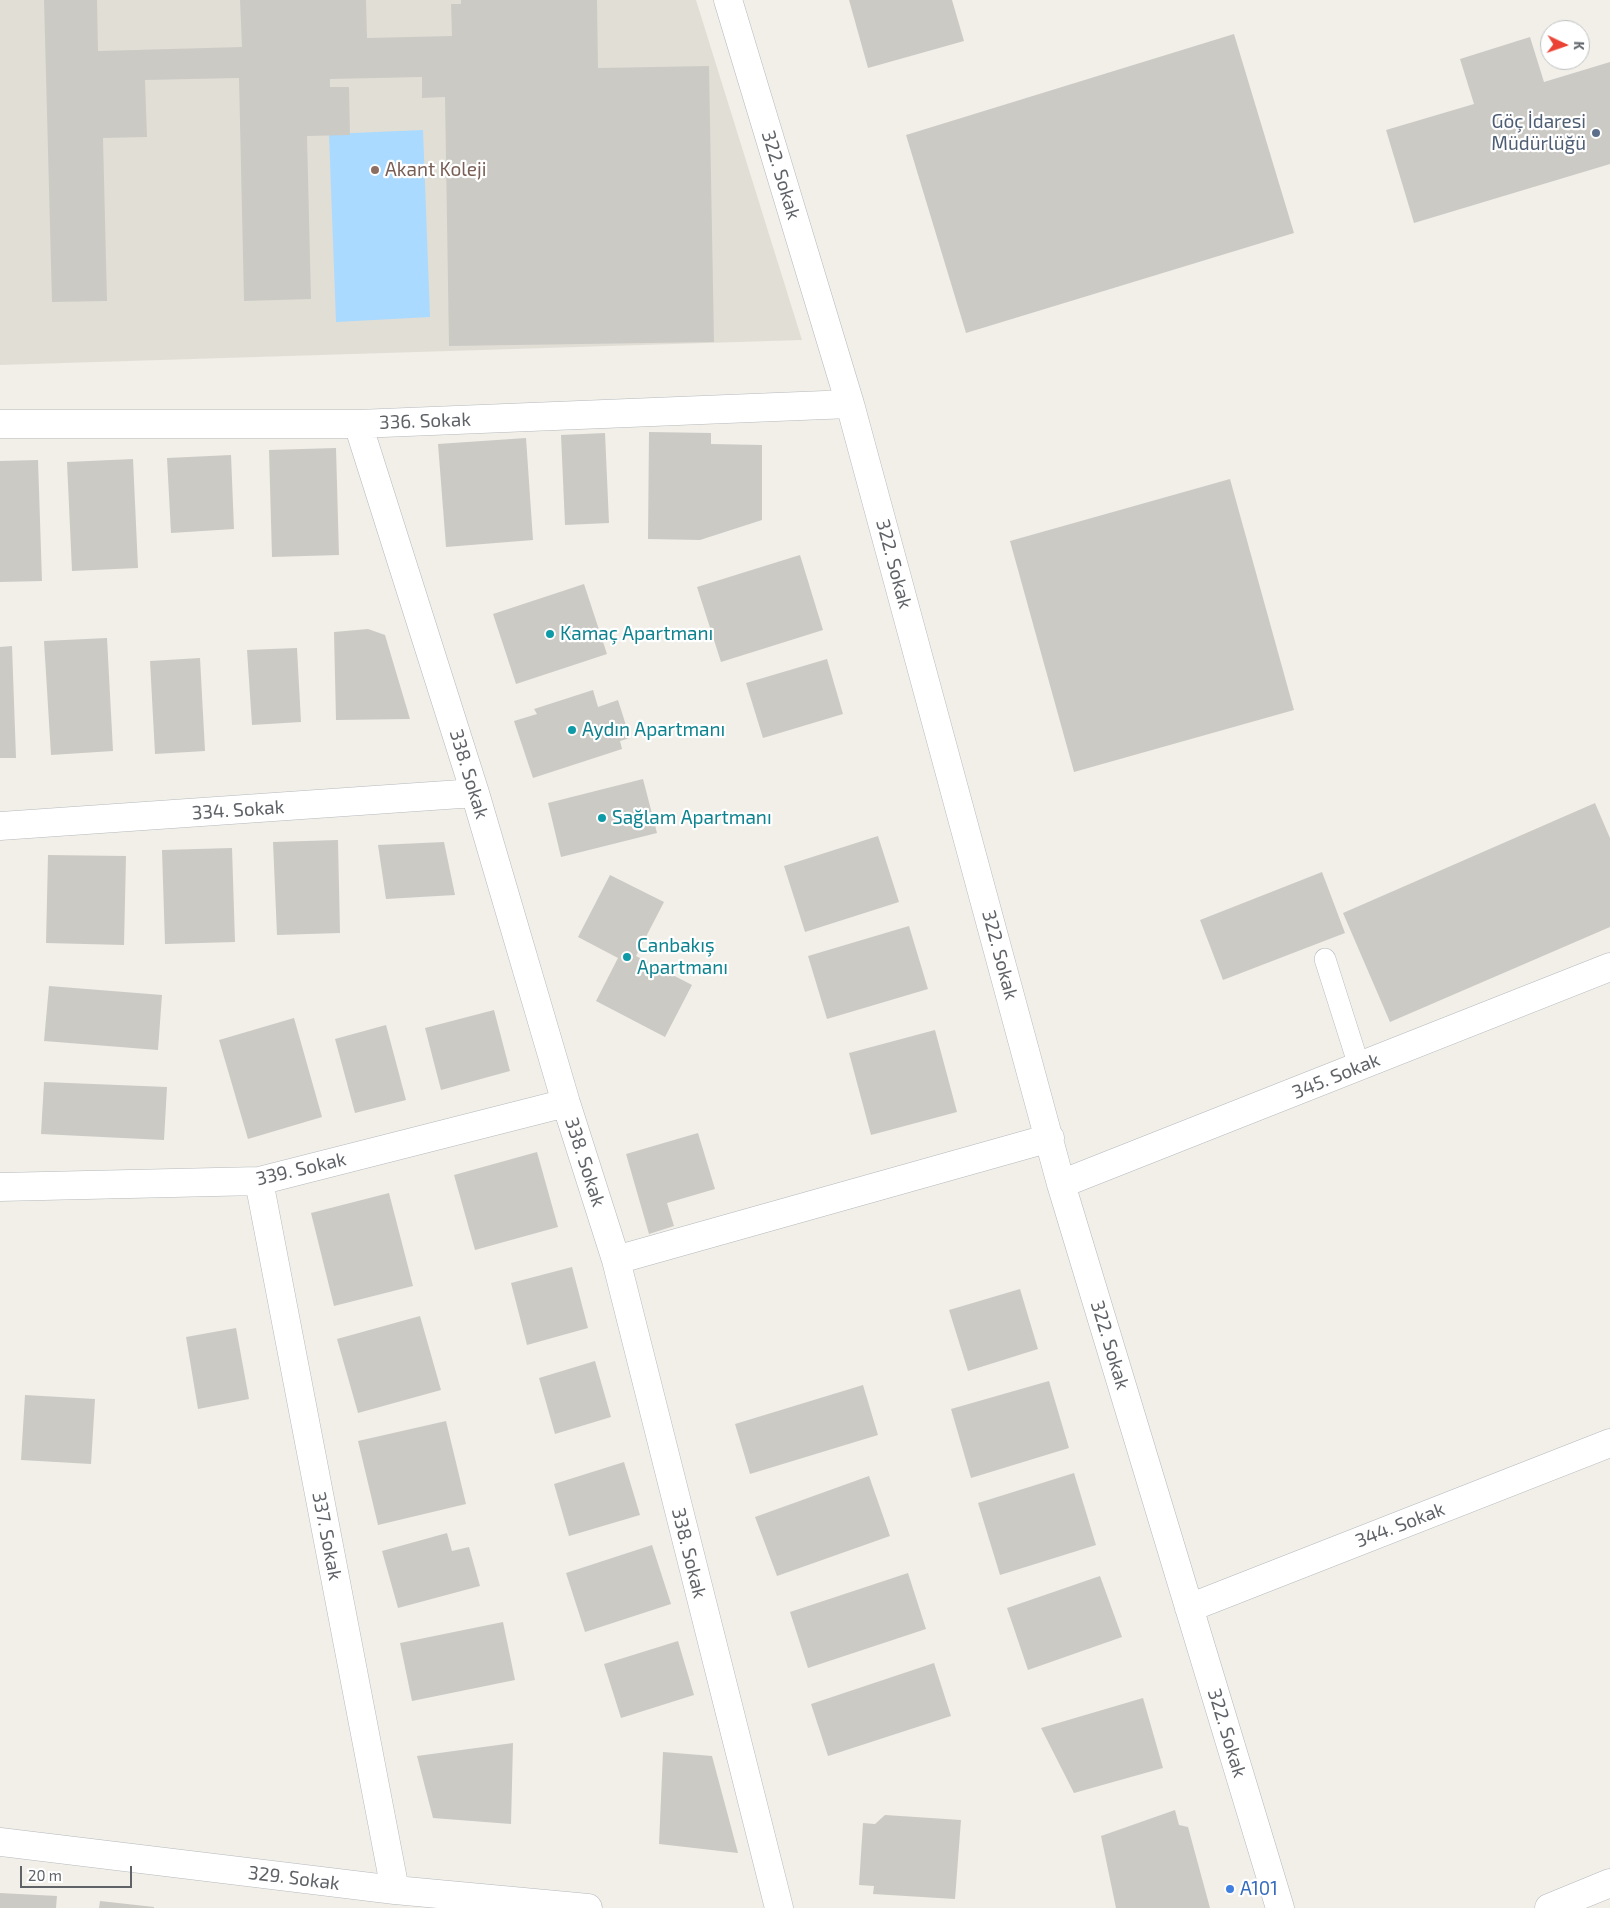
<!DOCTYPE html>
<meta charset="utf-8">
<style>
body{margin:0}
#map{position:relative;width:1610px;height:1908px;overflow:hidden;background:#f1efe8;font-family:"Exo 2",sans-serif}
canvas{display:block}
.north{position:absolute;left:1540px;top:20px;width:50px;height:50px;box-sizing:border-box;background:#fff;border:1px solid #bfc1c3;border-radius:50%;rotate:93deg;font-size:14px;font-weight:700;line-height:20px;text-align:center;color:#5f6368}
.north::after{content:'';display:block;margin:auto;width:18px;height:22px;background:#ea4335;clip-path:polygon(50% 0,100% 100%,50% 72%,0 100%)}
.scale{position:absolute;left:20px;top:1866px;width:112px;height:22px;box-sizing:border-box;border:2px solid #5f6368;border-top:0;padding-left:6px;font-size:15px;line-height:18px;white-space:nowrap;color:#5f6368;-webkit-text-stroke:4px #fff;paint-order:stroke}
</style>
<div id="map">
<canvas width="1610" height="1908"></canvas>
<div class="north">K</div>
<div class="scale">20 m</div>
</div>
<script>
const context = document.querySelector('canvas').getContext('2d');
context.lineJoin = 'round';
function fillPath(path, color) { context.fillStyle = color; context.fill(path, 'evenodd'); }
function stroke(path, color, width, dash) { context.strokeStyle = color; context.lineWidth = width; context.lineCap = dash ? 'butt' : 'round'; context.setLineDash(dash || []); context.stroke(path); }
function label(font, color, halo, rows, align = 'center') {
  context.font = font + ' "Exo 2",sans-serif'; context.lineWidth = 4.5; context.setLineDash([]); context.textBaseline = 'middle'; context.strokeStyle = halo; context.fillStyle = color; for (const [text, x, y, turn = 0] of rows) {
    context.save(); context.translate(x, y); context.rotate((+turn || 0) * Math.PI / 180); context.textAlign = isNaN(turn) ? turn : align; if (halo) context.strokeText(text, 0, 0); context.fillText(text, 0, 0); context.restore();
  }
}
fillPath(new Path2D(`
 M 0,0 L 696,0 L 802,340 L 0,365 Z`), '#e1ded6');
fillPath(new Path2D(`
 M 423,130 L 430,317 L 336,322 L 329,134 Z`), '#aadaff');
fillPath(new Path2D(`
 M 44,0 L 97,0 L 98,51 L 242,47 L 240,0 L 366,0 L 367,38 L 452,36 L 451,4 L 461,4 L 461,0 L 597,0 L 598,68 L 709,66 L 714,342 L 449,346 L 445,97 L 422,98 L 422,77 L 330,79 L 330,87 L 349,87 L 350,135 L 307,136 L 311,299 L 244,301 L 239,78 L 145,80 L 147,137 L 103,138 L 107,301 L 52,302 Z
 M 849,0 L 952,0 L 964,41 L 868,68 Z
 M 1234,34 L 1294,233 L 966,333 L 906,135 Z
 M 1530,37 L 1544,82 L 1610,62 L 1610,164 L 1414,223 L 1386,130 L 1474,104 L 1460,59 Z
 M 649,432 L 711,433 L 711,444 L 762,445 L 762,520 L 700,540 L 648,539 Z
 M 605,433 L 609,523 L 565,525 L 561,435 Z
 M 526,438 L 533,540 L 446,547 L 438,444 Z
 M 336,448 L 339,555 L 272,557 L 269,450 Z
 M 231,455 L 234,529 L 171,533 L 167,458 Z
 M 133,459 L 138,568 L 72,571 L 67,462 Z
 M 38,460 L 42,581 L 0,582 L 0,461 Z
 M 1230,479 L 1294,710 L 1074,772 L 1010,541 Z
 M 800,555 L 823,630 L 721,662 L 697,587 Z
 M 584,584 L 607,654 L 516,684 L 493,614 Z
 M 368,629 L 385,635 L 410,719 L 336,720 L 334,632 Z
 M 107,638 L 113,751 L 51,755 L 44,641 Z
 M 12,646 L 16,758 L 0,758 L 0,647 Z
 M 297,648 L 301,722 L 252,725 L 247,650 Z
 M 200,658 L 205,751 L 155,754 L 150,661 Z
 M 827,659 L 843,714 L 763,738 L 746,683 Z
 M 593,690 L 598,707 L 618,700 L 630,738 L 620,741 L 622,749 L 533,778 L 514,721 L 537,714 L 534,709 Z
 M 643,779 L 657,833 L 561,857 L 548,803 Z
 M 1595,803 L 1610,838 L 1610,927 L 1390,1022 L 1343,913 Z
 M 878,836 L 899,902 L 805,932 L 784,866 Z
 M 338,840 L 340,933 L 277,935 L 273,842 Z
 M 444,842 L 455,895 L 386,899 L 378,845 Z
 M 232,848 L 235,942 L 165,944 L 162,850 Z
 M 48,855 L 126,856 L 124,945 L 46,943 Z
 M 1322,872 L 1345,933 L 1223,980 L 1200,920 Z
 M 610,875 L 664,902 L 636,956 L 692,985 L 665,1037 L 596,1001 L 618,958 L 578,937 Z
 M 909,926 L 928,989 L 827,1019 L 808,956 Z
 M 49,986 L 162,995 L 158,1050 L 44,1041 Z
 M 494,1010 L 510,1071 L 441,1090 L 425,1028 Z
 M 294,1018 L 322,1117 L 248,1139 L 219,1040 Z
 M 386,1025 L 406,1100 L 355,1113 L 335,1039 Z
 M 935,1030 L 957,1112 L 871,1135 L 849,1053 Z
 M 44,1082 L 167,1087 L 164,1140 L 41,1134 Z
 M 698,1133 L 715,1189 L 667,1203 L 674,1226 L 649,1234 L 626,1154 Z
 M 537,1152 L 558,1227 L 475,1250 L 454,1175 Z
 M 389,1193 L 413,1286 L 334,1306 L 311,1213 Z
 M 572,1267 L 588,1328 L 527,1345 L 511,1283 Z
 M 1020,1289 L 1038,1349 L 968,1371 L 949,1310 Z
 M 420,1316 L 441,1390 L 358,1413 L 337,1339 Z
 M 236,1328 L 249,1399 L 198,1409 L 186,1337 Z
 M 595,1361 L 611,1417 L 555,1434 L 539,1378 Z
 M 1049,1381 L 1069,1448 L 971,1478 L 951,1409 Z
 M 863,1385 L 878,1435 L 750,1474 L 735,1424 Z
 M 25,1395 L 95,1399 L 91,1464 L 21,1460 Z
 M 446,1421 L 466,1504 L 378,1525 L 358,1441 Z
 M 624,1462 L 640,1515 L 569,1536 L 554,1484 Z
 M 1074,1473 L 1096,1545 L 1000,1575 L 978,1503 Z
 M 869,1476 L 890,1536 L 777,1576 L 755,1517 Z
 M 447,1533 L 452,1551 L 469,1547 L 480,1586 L 398,1608 L 382,1551 Z
 M 652,1545 L 671,1604 L 585,1632 L 566,1573 Z
 M 908,1573 L 926,1629 L 808,1668 L 790,1612 Z
 M 1100,1576 L 1122,1637 L 1028,1670 L 1007,1608 Z
 M 503,1622 L 515,1680 L 412,1701 L 400,1643 Z
 M 678,1641 L 694,1695 L 621,1718 L 604,1664 Z
 M 934,1663 L 951,1716 L 828,1756 L 811,1704 Z
 M 1143,1698 L 1163,1768 L 1074,1793 L 1041,1728 Z
 M 513,1743 L 511,1824 L 433,1818 L 417,1756 Z
 M 663,1752 L 712,1756 L 738,1853 L 659,1844 Z
 M 1175,1810 L 1179,1825 L 1188,1827 L 1210,1908 L 1116,1908 L 1101,1836 Z
 M 885,1815 L 961,1820 L 955,1899 L 873,1894 L 874,1886 L 859,1885 L 863,1823 L 875,1824 Z
 M 0,1893 L 57,1896 L 56,1908 L 0,1908 Z
 M 100,1901 L 154,1907 L 154,1908 L 99,1908 Z`), '#cccac5');
const service = new Path2D(`
 M 1325,959 L 1359,1066`);
const minor = new Path2D(`
 M 728,0 L 850,404 L 1061,1184 L 1280,1908
 M 0,424 L 358,424 L 850,404
 M 358,424 L 475,793 L 566,1103 L 616,1260 L 779,1908
 M 0,826 L 475,793
 M 259,1181 L 395,1890
 M 1061,1184 L 1610,967
 M 0,1187 L 259,1181 L 566,1103
 M 616,1260 L 1050,1138
 M 1189,1608 L 1610,1443
 M 0,1842 L 395,1890 L 588,1908
 M 1549,1908 L 1610,1883`);
stroke(service, '#b5b8bc', 22);
stroke(minor, '#b5b8bc', 29);
stroke(service, '#fff', 21);
stroke(minor, '#fff', 28);
for (const [x, y, r, color] of [
 [1596,133,5,"#5c6f8a"],
 [375,170,5,"#8d6e63"],
 [550,634,5,"#0f9aa8"],
 [572,730,5,"#0f9aa8"],
 [602,818,5,"#0f9aa8"],
 [627,957,5,"#0f9aa8"],
 [1230,1889,5,"#3f7fe0"]
]) { const dot = new Path2D(); dot.arc(x, y, r, 0, 2 * Math.PI); context.fillStyle = color; context.fill(dot); stroke(dot, '#fff', 2); }
label('19px', '#4e5e75', '#fff', [
 ["Göç İdaresi",1586,122],
 ["Müdürlüğü",1586,144]
], 'right');
label('19px', '#785e54', '#fff', [
 ["Akant Koleji",385,170]
], 'left');
label('19px', '#5f6368', '#fff', [
 ["322. Sokak",781,175,73],
 ["336. Sokak",425,421,-2],
 ["322. Sokak",894,564,75],
 ["338. Sokak",469,774,73],
 ["334. Sokak",238,810,-4],
 ["322. Sokak",1000,955,75],
 ["345. Sokak",1336,1076,-22],
 ["338. Sokak",585,1162,72],
 ["339. Sokak",301,1169,-13],
 ["322. Sokak",1110,1345,73],
 ["344. Sokak",1400,1525,-21],
 ["337. Sokak",327,1536,79],
 ["338. Sokak",689,1553,76],
 ["322. Sokak",1227,1733,73],
 ["329. Sokak",294,1878,7]
]);
label('19px', '#0d838f', '#fff', [
 ["Kamaç Apartmanı",560,634],
 ["Aydın Apartmanı",582,730],
 ["Sağlam Apartmanı",612,818],
 ["Canbakış",637,946],
 ["Apartmanı",637,968]
], 'left');
label('19px', '#366cbe', '#fff', [
 ["A101",1240,1889]
], 'left');
</script>
